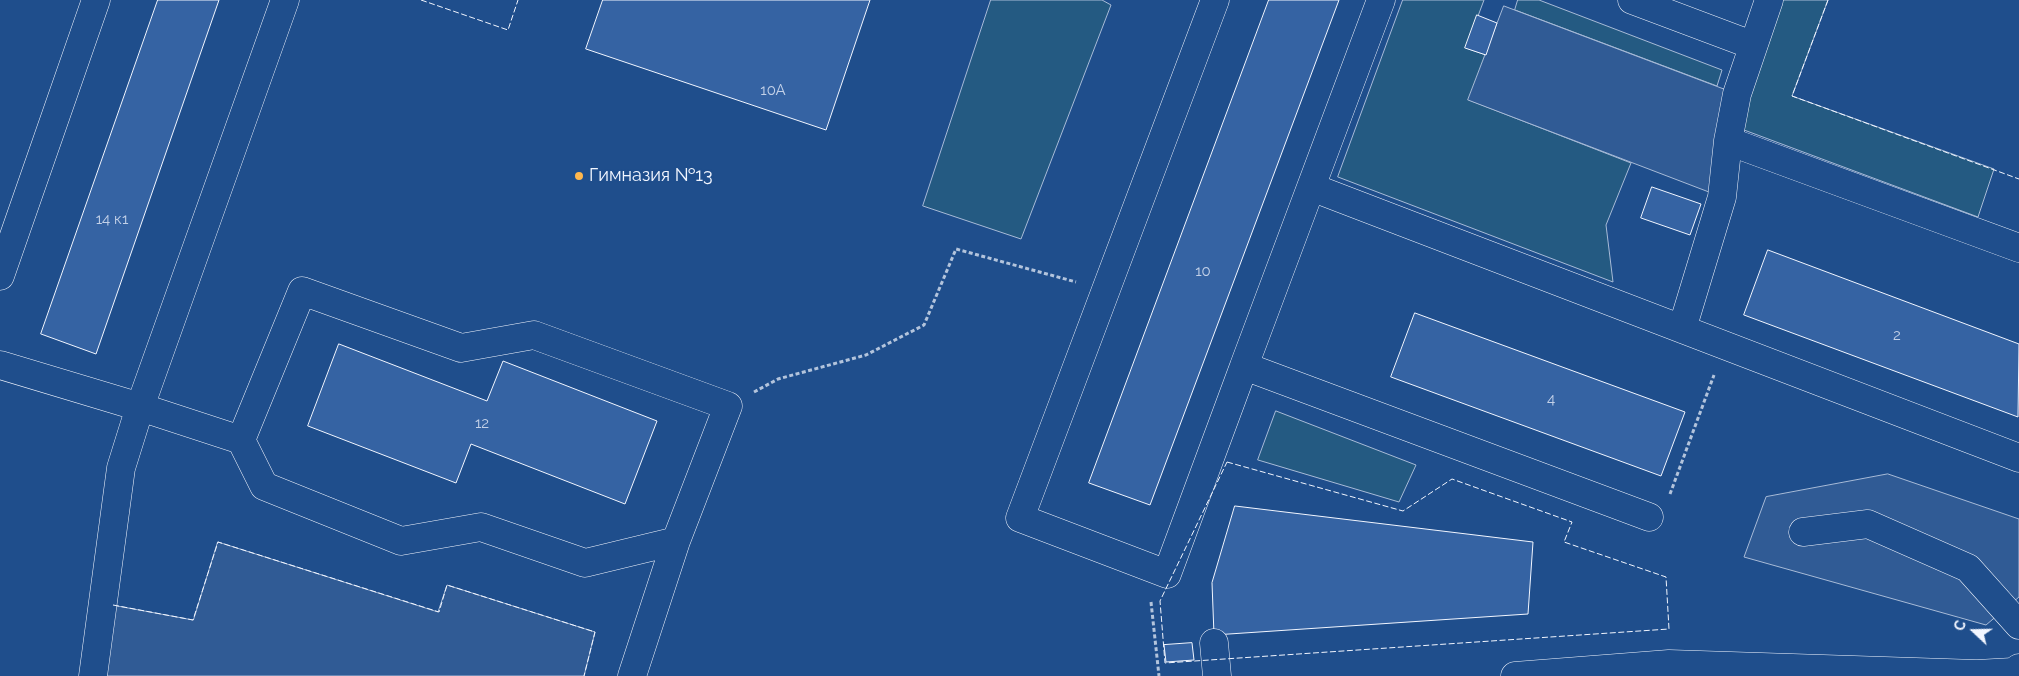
<!DOCTYPE html>
<meta charset="utf-8">
<style>
body{margin:0}
#map{position:relative;width:2019px;height:676px;overflow:hidden;background:#1f4e8c;font-family:Raleway,sans-serif}
canvas{display:block}
.north{position:absolute;left:1949px;top:606px;width:50px;height:50px;-webkit-text-stroke:4px #1f4e8c;paint-order:stroke;rotate:291deg;font-size:14px;font-weight:700;line-height:20px;text-align:center;color:#f2f6ff}
.north::after{content:'';display:block;margin:auto;width:18px;height:22px;background:#f2f6ff;clip-path:polygon(50% 0,100% 100%,50% 72%,0 100%)}
</style>
<div id="map">
<canvas width="2019" height="676"></canvas>
<div class="north">С</div>
</div>
<script>
const context = document.querySelector('canvas').getContext('2d');
context.lineJoin = 'round';
function fillPath(path, color) { context.fillStyle = color; context.fill(path, 'evenodd'); }
function stroke(path, color, width, dash) { context.strokeStyle = color; context.lineWidth = width; context.lineCap = dash ? 'butt' : 'round'; context.setLineDash(dash || []); context.stroke(path); }
function label(font, color, halo, rows, align = 'center') {
  context.font = font + ' Raleway,sans-serif'; context.lineWidth = 4; context.setLineDash([]); context.textBaseline = 'middle'; context.strokeStyle = halo; context.fillStyle = color; for (const [text, x, y, turn = 0] of rows) {
    context.save(); context.translate(x, y); context.rotate((+turn || 0) * Math.PI / 180); context.textAlign = isNaN(turn) ? turn : align; if (halo) context.strokeText(text, 0, 0); context.fillText(text, 0, 0); context.restore();
  }
}
const green = new Path2D(`
 M 991,0 L 1102,0 L 1111,5 L 1021,239 L 923,206 Z
 M 1403,0 L 1484,0 L 1466,48 L 1486,55 L 1469,100 L 1631,163 L 1606,225 L 1613,282 L 1338,177 Z
 M 1518,0 L 1539,0 L 1722,70 L 1717,86 L 1515,10 Z
 M 1782,0 L 1828,0 L 1792,96 L 1994,169 L 1978,217 L 1736,127 Z
 M 1276,411 L 1416,465 L 1399,502 L 1258,460 Z`);
fillPath(green, '#245a82');
stroke(green, '#a8bbd7', 1);
const parking = new Path2D(`
 M 1504,6 L 1737,94 L 1722,197 L 1468,100 Z
 M 1888,474 L 2019,519 L 2019,597 L 1986,625 L 1744,557 L 1766,497 Z
 M 218,542 L 438,612 L 447,585 L 595,632 L 584,676 L 107,676 L 112,605 L 193,620 Z`);
fillPath(parking, '#305b95');
stroke(parking, '#a8bbd7', 1);
const building = new Path2D(`
 M 158,0 L 219,0 L 96,354 L 41,334 Z
 M 603,0 L 870,0 L 826,130 L 586,49 Z
 M 1269,0 L 1339,0 L 1150,505 L 1089,483 Z
 M 1477,15 L 1497,23 L 1486,55 L 1465,48 Z
 M 1652,187 L 1701,204 L 1690,235 L 1641,218 Z
 M 1768,250 L 2019,344 L 2018,417 L 1744,315 Z
 M 1415,313 L 1685,412 L 1661,476 L 1391,377 Z
 M 339,344 L 487,401 L 503,361 L 657,421 L 625,504 L 471,444 L 456,483 L 308,426 Z
 M 1235,506 L 1533,542 L 1528,614 L 1214,635 L 1212,583 Z
 M 1192,643 L 1194,660 L 1166,662 L 1164,645 Z`);
fillPath(building, '#3563a3');
stroke(building, '#f2f6ff', 1);
const minor = new Path2D(`
 M 1215,0 L 1020,518 L 1167,574 L 1244,366 L 1649,517
 M 1632,0 L 1752,45
 M 1728,141 L 2019,248
 M 1311,187 L 2019,458
 M 0,276 L 96,0
 M 1682,329 L 1722,197 L 1728,141 L 1737,94 L 1769,0
 M 0,365 L 140,407 L 241,440 L 264,486 L 401,541 L 481,527 L 585,563 L 676,541 L 728,406 L 534,335 L 461,348 L 302,291 L 241,440
 M 1244,366 L 1381,0
 M 1803,532 L 1868,524 L 1968,568 L 2019,625
 M 1214,643 L 1217,676
 M 93,676 L 121,468 L 140,407 L 285,0
 M 632,676 L 676,541
 M 1515,676 L 1669,664 L 1977,674 L 2013,672 L 2019,668`);
stroke(minor, '#f2f6ff', 29);
stroke(new Path2D(`
 M 754,392 L 778,379 L 866,355 L 924,325 L 956,249 L 1076,282
 M 1670,494 L 1714,375
 M 1151,602 L 1159,676`), '#b3c4dc', 3, [4, 2.5]);
stroke(minor, '#1f4e8c', 28);
stroke(new Path2D(`
 M 421,0 L 508,30 L 518,0
 M 1828,0 L 1792,96 L 2019,179
 M 1227,462 L 1403,511 L 1452,479 L 1572,522 L 1564,542 L 1666,577 L 1669,629 L 1165,663 L 1160,601 Z
 M 113,605 L 193,620 L 218,542 L 439,612 L 447,585 L 595,632 L 584,676`), '#f2f6ff', 1, [6, 2.5]);
for (const [x, y, r, color] of [
 [579,176,5,"#ffb74d"]
]) { const dot = new Path2D(); dot.arc(x, y, r, 0, 2 * Math.PI); context.fillStyle = color; context.fill(dot); stroke(dot, '#1f4e8c', 2); }
label('15px', '#c3d1e8', null, [
 ["10А",773,90],
 ["14 к1",112,219],
 ["10",1203,271],
 ["2",1897,335],
 ["4",1551,399],
 ["12",482,423]
]);
label('18px', '#f2f6ff', '#1f4e8c', [
 ["Гимназия №13",589,176]
], 'left');
</script>
